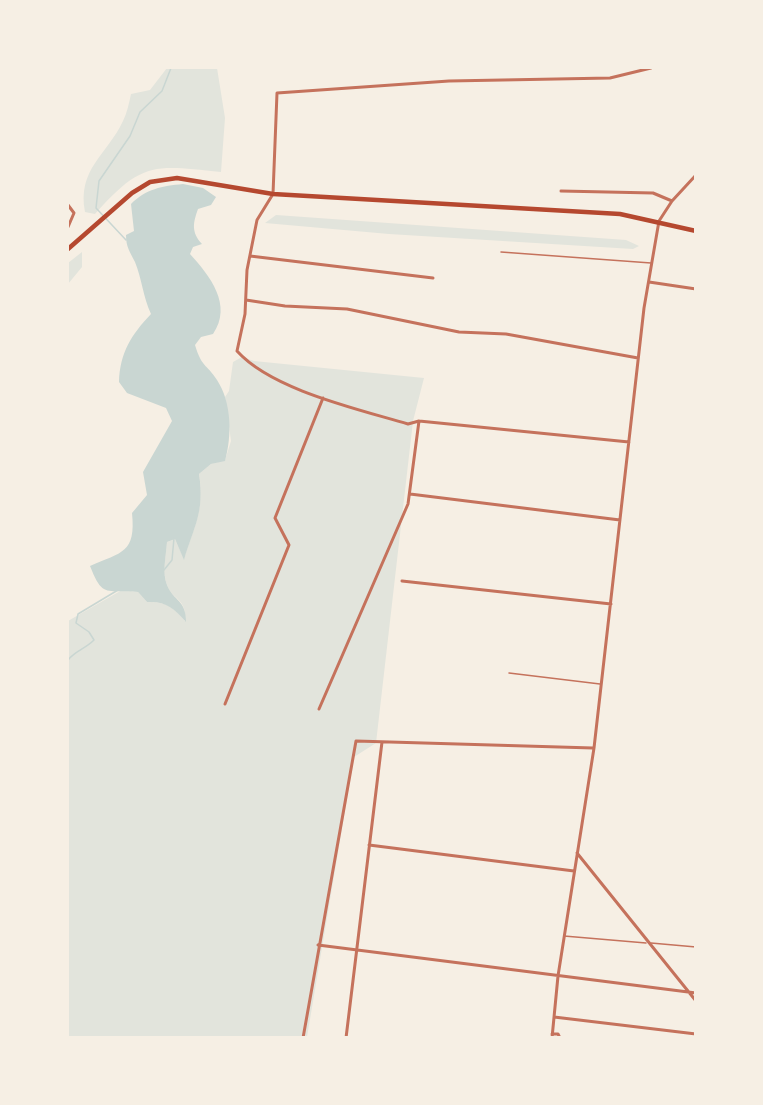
<!DOCTYPE html>
<style>
body{margin:0}
#map{position:relative;width:763px;height:1105px;overflow:hidden;background:#f6efe4;font-family:"Sofia Sans Condensed",sans-serif}
canvas{display:block}
.frame{position:absolute;inset:0;border:69px solid #f6efe4;pointer-events:none}
</style>
<div id="map">
<canvas width="763" height="1105"></canvas>
<div class="frame"></div>
</div>
<script>
const context = document.querySelector('canvas').getContext('2d');
context.lineJoin = 'round';
function fillPath(path, color) { context.fillStyle = color; context.fill(path, 'evenodd'); }
function stroke(path, color, width, dash) { context.strokeStyle = color; context.lineWidth = width; context.lineCap = dash ? 'butt' : 'round'; context.setLineDash(dash || []); context.stroke(path); }
fillPath(new Path2D(`
 M 167,68 L 217,68 L 225,118 L 221,172 C 154,165 142,161 95,214 L 85,212 C 77,169 107,155 123,121 C 127,113 129,103 131,94 L 150,90 Z
 M 276,215 L 626,240 L 639,246 L 633,249 L 389,234 L 265,223 Z
 M 82,252 L 82,267 L 68,284 L 68,263 Z
 M 242,357 L 254,361 L 424,378 L 413,421 L 376,743 L 354,757 L 307,1037 L 68,1038 L 68,621 L 122,590 L 138,592 L 147,602 C 166,601 174,607 185,621 C 187,598 173,601 167,585 C 162,571 166,556 167,542 L 175,539 L 184,559 C 194,526 205,510 199,474 L 211,464 L 225,460 L 231,441 L 225,397 L 229,391 L 233,362 Z`), '#e2e4dc');
fillPath(new Path2D(`
 M 183,184 L 203,188 L 216,197 L 211,205 L 198,209 C 193,223 191,232 202,244 L 193,247 L 190,254 C 210,276 233,305 213,334 L 201,337 L 195,345 C 202,368 206,363 217,380 C 232,403 232,436 225,461 L 211,464 L 199,474 C 205,512 194,526 184,560 L 175,539 L 167,542 C 166,557 162,572 167,585 C 174,602 186,599 186,622 C 174,608 166,601 147,602 L 138,592 C 106,589 103,599 90,566 C 122,552 136,553 132,513 L 147,495 L 143,472 L 172,421 L 166,408 L 127,393 L 119,382 C 120,353 131,335 151,314 C 143,297 142,279 135,262 C 130,252 126,247 126,235 L 134,231 L 131,204 C 146,189 162,186 183,184 Z`), '#c9d6d2');
stroke(new Path2D(`
 M 126,240 L 96,208 L 99,181 L 130,136 L 140,112 L 162,91 L 171,68
 M 164,570 L 172,560 L 174,538
 M 68,660 C 75,651 85,649 94,640 L 89,632 L 76,623 L 78,614 L 118,590`), '#c9d6d2', 1.5);
stroke(new Path2D(`
 M 501,252 L 651,263
 M 509,673 L 600,684
 M 564,936 L 646,943
 M 651,943 L 696,947`), '#c5725c', 1.5);
stroke(new Path2D(`
 M 561,191 L 653,193 L 672,201
 M 68,205 L 74,213 L 68,227
 M 250,256 L 433,278
 M 649,282 L 696,289
 M 246,300 L 285,306 L 347,309 L 459,332 L 506,334 L 638,358
 M 629,442 L 419,421 L 408,424 C 358,409 272,390 237,351 L 245,314 L 247,270 L 257,220 L 273,194 L 277,93 L 449,81 L 610,78 L 651,68
 M 410,494 L 620,520
 M 402,581 L 611,604
 M 225,704 L 289,545 L 275,518 L 323,398
 M 319,709 L 408,504 L 419,421
 M 369,845 L 574,871
 M 577,853 L 696,1001
 M 318,945 L 696,993
 M 554,1017 L 696,1034
 M 552,1034 L 558,1034 L 560,1038
 M 303,1038 L 356,741 L 593,748
 M 346,1038 L 382,742
 M 552,1038 L 558,976 L 594,748 L 644,308 L 659,221 L 672,201 L 696,175`), '#c5725c', 3);
stroke(new Path2D(`
 M 68,249 L 132,193 L 150,182 L 177,178 L 273,194 L 620,214 L 696,231`), '#b5482f', 4.5);
</script>
